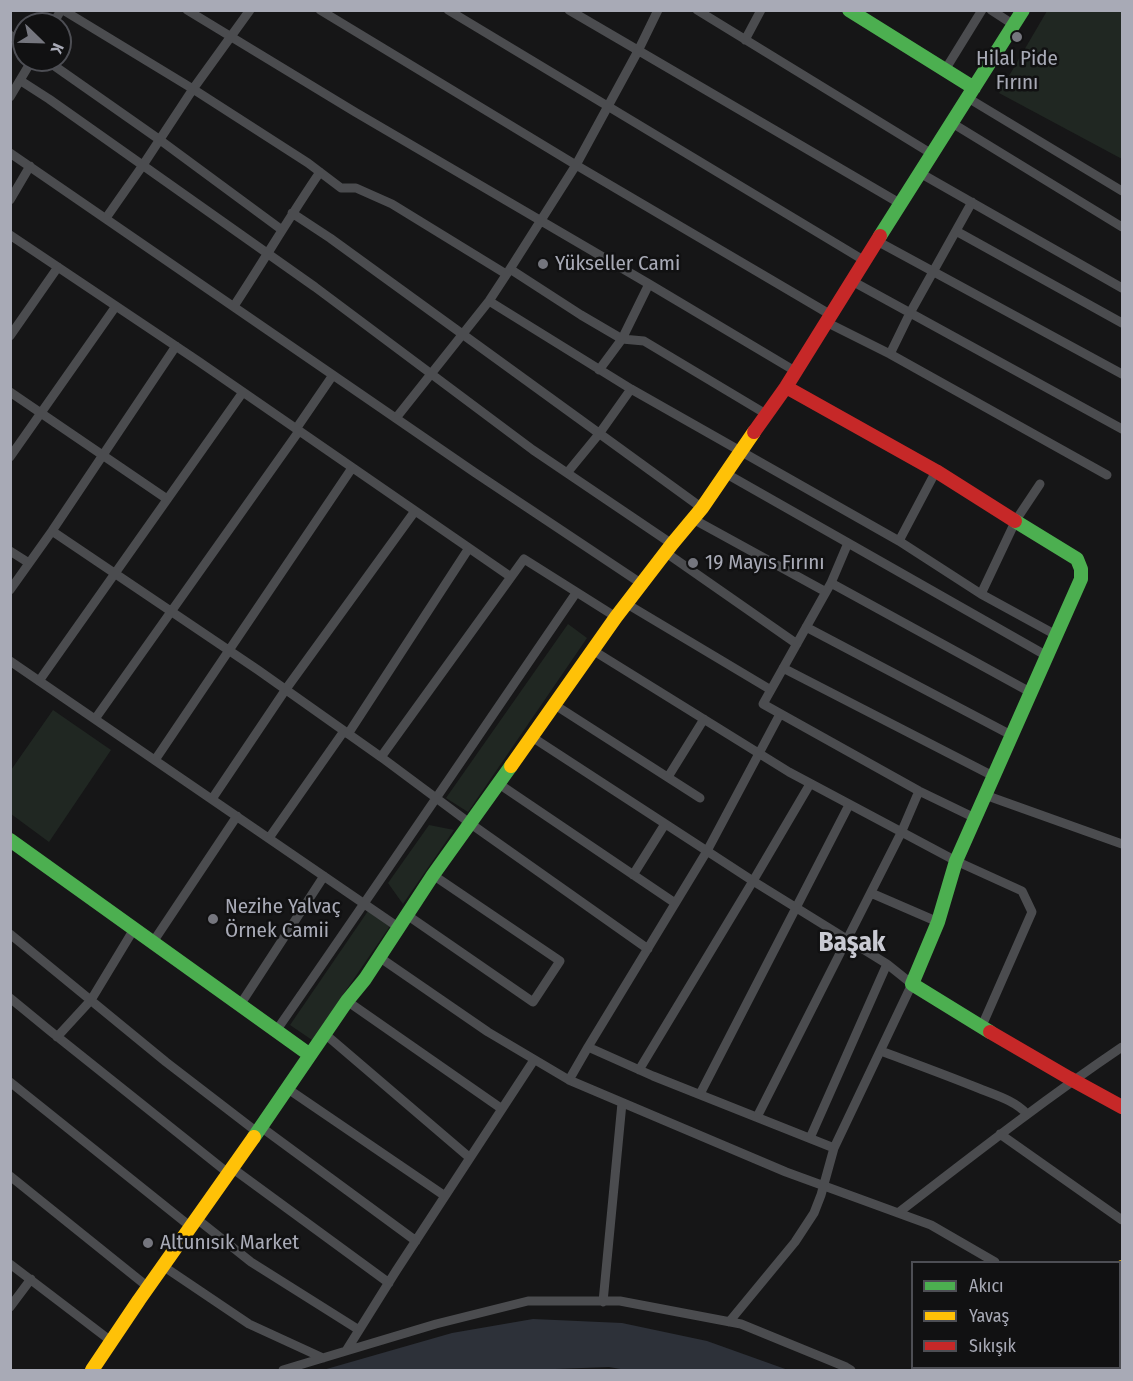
<!DOCTYPE html>
<meta charset="utf-8">
<style>
body{margin:0}
#map{position:relative;width:1133px;height:1381px;overflow:hidden;background:#161617;font-family:"Fira Sans Condensed",sans-serif}
canvas{display:block}
.frame{position:absolute;inset:0;border:12px solid #a8aab6;pointer-events:none}
.legend{position:absolute;left:911px;top:1261px;width:210px;height:108px;box-sizing:border-box;background:#111112;border:2px solid #4d4e54;margin:0;padding:8px 10px;list-style:none;font-size:18px;color:#a8aab6}
.legend li{display:flex;align-items:center;gap:12px;height:30px}
.legend b{width:30px;border:2px solid #4d4e54}
.north{position:absolute;left:12px;top:12px;width:60px;height:60px;box-sizing:border-box;background:#111112;border:2px solid #4d4e54;border-radius:50%;rotate:113deg;font-size:16px;font-weight:700;line-height:24px;text-align:center;color:#a8aab6}
.north::after{content:'';display:block;margin:auto;width:21px;height:27px;background:#75767e;clip-path:polygon(50% 0,100% 100%,50% 72%,0 100%)}
</style>
<div id="map">
<canvas width="1133" height="1381"></canvas>
<div class="frame"></div>
<ul class="legend">
<li><b style="height:8px;background:#4caf50"></b>Akıcı</li>
<li><b style="height:8px;background:#ffc107"></b>Yavaş</li>
<li><b style="height:8px;background:#c62828"></b>Sıkışık</li>
</ul>
<div class="north">K</div>
</div>
<script>
const context = document.querySelector('canvas').getContext('2d');
context.lineJoin = 'round';
function fillPath(path, color) { context.fillStyle = color; context.fill(path, 'evenodd'); }
function stroke(path, color, width, dash) { context.strokeStyle = color; context.lineWidth = width; context.lineCap = dash ? 'butt' : 'round'; context.setLineDash(dash || []); context.stroke(path); }
function label(font, color, halo, rows, align = 'center') {
  context.font = font + ' "Fira Sans Condensed",sans-serif'; context.lineWidth = 5; context.setLineDash([]); context.textBaseline = 'middle'; context.strokeStyle = halo; context.fillStyle = color; for (const [text, x, y, turn = 0] of rows) {
    context.save(); context.translate(x, y); context.rotate((+turn || 0) * Math.PI / 180); context.textAlign = isNaN(turn) ? turn : align; if (halo) context.strokeText(text, 0, 0); context.fillText(text, 0, 0); context.restore();
  }
}
fillPath(new Path2D(`
 M 1047,11 L 1122,11 L 1122,159 L 999,93 Z
 M 568,624 L 587,638 L 468,812 L 446,798 Z
 M 53,710 L 111,750 L 49,842 L 11,814 L 11,770 Z
 M 429,825 L 454,830 L 403,904 L 388,883 Z
 M 368,911 L 390,926 L 312,1040 L 290,1025 Z`), '#202722');
fillPath(new Path2D(`
 M 533,1319 L 622,1323 L 707,1341 L 788,1370 L 626,1370 L 609,1367 L 529,1370 L 323,1370 L 452,1333 Z`), '#2d3139');
stroke(new Path2D(`
 M 63,10 L 193,89 L 308,163 L 341,188 L 356,188 L 392,204 L 506,274
 M 187,10 L 355,112 L 649,284 L 795,371
 M 320,10 L 576,165 L 831,315
 M 448,10 L 865,261
 M 569,10 L 901,204
 M 697,10 L 932,154
 M 991,10 L 1014,25
 M 53,24 L 61,10
 M 10,35 L 24,44
 M 745,40 L 761,10
 M 46,60 L 160,140 L 282,230
 M 945,70 L 982,10
 M 21,81 L 49,99 L 315,287 L 533,450 L 672,544
 M 10,97 L 32,60
 M 968,98 L 1122,191
 M 952,123 L 1122,227
 M 10,153 L 474,472 L 642,584
 M 920,173 L 1122,288
 M 10,200 L 30,166
 M 292,213 L 330,238 L 702,508
 M 106,218 L 143,165 L 193,89 L 250,10
 M 956,231 L 1122,323
 M 10,235 L 198,361 L 511,577 L 524,559 L 616,617
 M 877,241 L 1122,374
 M 510,269 L 581,315 L 622,339 L 644,341 L 766,414
 M 852,281 L 1122,429
 M 489,301 L 631,389 L 899,541 L 981,594 L 1056,635
 M 234,306 C 263,262 290,216 320,172
 M 826,322 L 890,354 L 1107,475
 M 10,336 L 58,267
 M 890,354 L 910,313 L 972,202
 M 599,370 L 622,339 L 649,284
 M 10,392 L 167,499
 M 396,418 L 489,301 L 510,269 L 576,165 L 638,51 L 658,10
 M 296,429 L 333,375
 M 10,457 L 116,306
 M 567,473 L 599,434 L 631,389
 M 725,473 L 1047,656
 M 693,519 L 826,592
 M 52,531 L 258,670 L 381,757 L 471,824 L 648,949
 M 899,541 L 936,471
 M 848,543 L 831,583 L 763,704 L 919,791 L 975,818
 M 10,551 L 29,563
 M 665,552 L 797,644
 M 831,583 L 1030,692
 M 10,590 L 52,531 L 176,346
 M 981,594 L 1016,520 L 1040,484
 M 627,604 L 771,690
 M 806,627 L 1011,735
 M 594,651 L 789,772 L 956,861 L 1022,891 L 1032,912 L 981,1028
 M 10,661 L 398,927
 M 783,668 L 993,776
 M 39,681 L 243,392
 M 555,705 L 700,798
 M 95,719 L 299,431
 M 348,734 L 469,548
 M 532,737 L 753,881 L 887,964 L 912,984 L 834,1148 L 821,1195 L 814,1213 L 795,1242 L 729,1322
 M 381,757 L 511,577
 M 155,760 L 352,468
 M 668,777 L 704,719
 M 499,784 L 675,903
 M 985,795 L 1122,844
 M 212,799 L 286,689 L 415,511
 M 269,838 L 344,731
 M 633,875 L 665,824
 M 871,893 L 938,922
 M 407,915 L 533,1002 L 560,961 L 433,875
 M 10,934 L 166,1062 L 257,1132
 M 153,942 L 237,816
 M 379,957 L 488,1032 L 569,1080 L 588,1047 L 653,1076 L 834,1148
 M 10,998 L 49,1030 L 228,1173
 M 347,1001 L 502,1109
 M 240,1005 L 324,876
 M 276,1031 C 377,886 476,739 576,593
 M 325,1034 L 470,1158
 M 57,1037 L 91,1000 L 134,929
 M 588,1047 L 707,851 L 780,714
 M 881,1051 C 913,1063 946,1075 978,1088 C 995,1095 1014,1100 1027,1114
 M 639,1070 L 753,881 L 810,784
 M 569,1080 L 786,1172 L 931,1225 L 995,1262
 M 10,1082 L 191,1227
 M 288,1089 L 445,1196
 M 700,1094 L 849,805
 M 757,1117 L 901,833 L 919,791
 M 261,1127 L 416,1241
 M 1000,1134 L 1122,1220
 M 810,1138 L 887,964
 M 232,1168 L 389,1283
 M 10,1176 L 148,1287
 M 898,1213 C 972,1156 1045,1099 1122,1047
 M 197,1219 L 251,1262 L 359,1330
 M 10,1264 L 111,1341
 M 163,1266 L 249,1324 L 323,1358
 M 603,1302 L 622,1103
 M 10,1307 L 31,1279
 M 1120,1331 L 1122,1333
 M 346,1351 L 436,1324 L 528,1301 L 620,1301 L 741,1324 L 846,1367 L 851,1370
 M 283,1370 L 346,1351 L 396,1271 L 534,1060`), '#4b4c4f', 9);
stroke(new Path2D(`
 M 849,10 L 974,88
 M 880,236 L 1023,10
 M 10,840 L 310,1055
 M 990,1032 L 912,984 L 938,922 L 956,861 L 1081,579 L 1081,569 L 1077,559 L 1015,521
 M 254,1137 L 347,1001 L 365,979 L 433,875 L 511,766
 M 1056,1370 L 1058,1368
 M 1089,1370 L 1090,1368`), '#4caf50', 14);
stroke(new Path2D(`
 M 511,766 L 616,617 L 672,544 L 702,508 L 754,432
 M 1120,1272 L 1122,1267
 M 1120,1318 L 1122,1313
 M 92,1370 L 139,1300 L 254,1137`), '#ffc107', 14);
stroke(new Path2D(`
 M 786,387 L 936,471 L 1015,521
 M 754,432 L 786,387 L 880,236
 M 990,1032 L 1069,1078 L 1122,1107`), '#c62828', 14);
for (const [x, y, r, color] of [
 [1017,37,6,"#75767e"],
 [543,264,6,"#75767e"],
 [693,563,6,"#75767e"],
 [213,919,6,"#75767e"],
 [148,1243,6,"#75767e"]
]) { const dot = new Path2D(); dot.arc(x, y, r, 0, 2 * Math.PI); context.fillStyle = color; context.fill(dot); stroke(dot, '#111112', 2); }
label('21px', '#a8aab6', '#111112', [
 ["Hilal Pide",1017,59,"center"],
 ["Fırını",1017,83,"center"],
 ["Yükseller Cami",555,264],
 ["19 Mayıs Fırını",705,563],
 ["Nezihe Yalvaç",225,907],
 ["Örnek Camii",225,931],
 ["Altunısık Market",160,1243]
], 'left');
label('bold 27px', '#c9cad3', '#111112', [
 ["Başak",852,943]
]);
</script>
